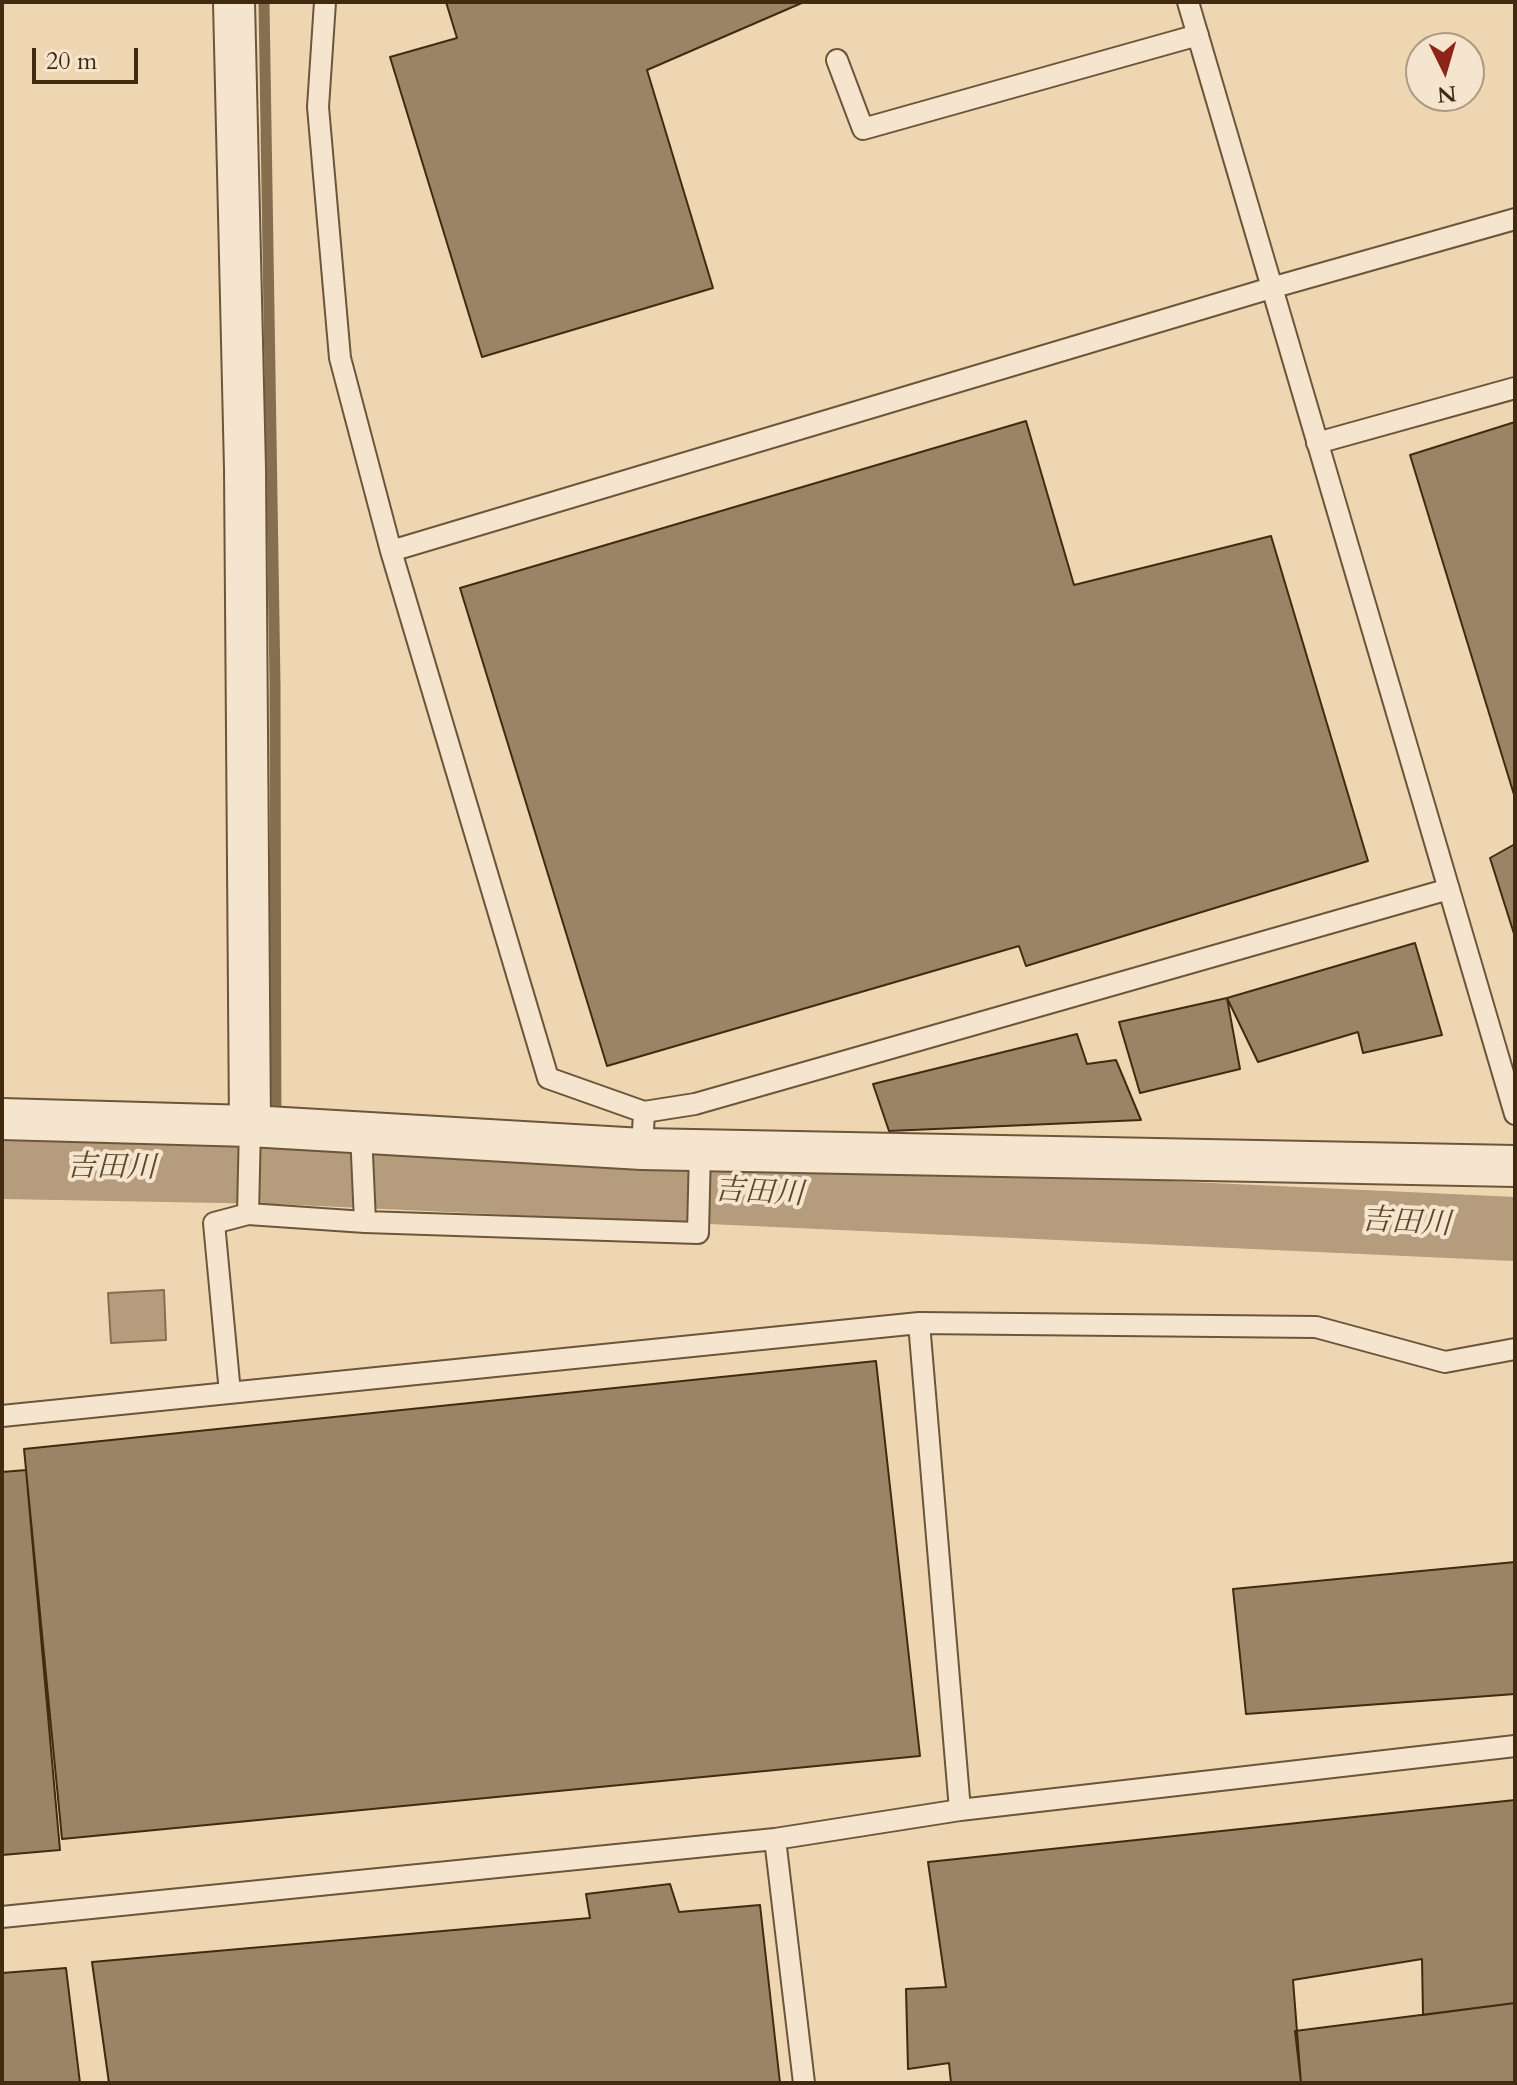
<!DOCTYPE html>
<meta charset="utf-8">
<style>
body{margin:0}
#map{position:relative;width:1517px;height:2085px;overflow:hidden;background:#efd6b3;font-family:Cardo,serif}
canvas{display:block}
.frame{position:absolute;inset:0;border:4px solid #412b10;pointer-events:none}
.north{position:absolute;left:1405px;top:32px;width:80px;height:80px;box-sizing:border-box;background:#f5e4ce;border:2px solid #ad9a82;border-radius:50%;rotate:175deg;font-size:22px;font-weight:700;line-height:32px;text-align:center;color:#412b10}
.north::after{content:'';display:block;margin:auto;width:28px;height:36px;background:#8f2418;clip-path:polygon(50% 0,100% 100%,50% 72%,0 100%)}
.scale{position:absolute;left:32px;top:48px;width:106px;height:36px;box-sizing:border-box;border:4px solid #412b10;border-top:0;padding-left:10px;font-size:24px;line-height:28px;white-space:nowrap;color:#412b10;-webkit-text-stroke:6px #f5e4ce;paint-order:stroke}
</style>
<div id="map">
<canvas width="1517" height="2085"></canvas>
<div class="frame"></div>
<div class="north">N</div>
<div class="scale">20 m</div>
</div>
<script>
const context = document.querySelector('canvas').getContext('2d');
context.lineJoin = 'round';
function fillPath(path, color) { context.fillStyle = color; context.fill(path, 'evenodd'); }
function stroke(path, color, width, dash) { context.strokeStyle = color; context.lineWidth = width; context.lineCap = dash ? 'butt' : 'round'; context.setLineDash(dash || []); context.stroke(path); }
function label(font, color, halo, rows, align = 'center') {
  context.font = font + ' Cardo,"Noto Serif JP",serif'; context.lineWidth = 8; context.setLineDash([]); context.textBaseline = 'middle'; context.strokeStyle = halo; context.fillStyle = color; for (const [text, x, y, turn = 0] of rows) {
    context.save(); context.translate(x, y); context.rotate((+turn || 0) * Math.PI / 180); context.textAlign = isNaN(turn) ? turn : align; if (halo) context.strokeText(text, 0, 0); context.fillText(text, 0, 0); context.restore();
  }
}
const water = new Path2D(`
 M 164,1290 L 166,1340 L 111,1343 L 108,1293 Z`);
fillPath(water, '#b49c7c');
stroke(water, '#866f51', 2);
stroke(new Path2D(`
 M 264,2 L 275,684 L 276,1172`), '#866f51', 11);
stroke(new Path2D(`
 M 2,1167 L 276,1172 L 1515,1229`), '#b49c7c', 64);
const building = new Path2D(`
 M 446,2 L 804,2 L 647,70 L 713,288 L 482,357 L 390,57 L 457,38 Z
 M 1026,421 L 1074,585 L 1271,536 L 1368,861 L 1026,966 L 1019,946 L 607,1066 L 460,588 Z
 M 1515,422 L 1515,798 L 1410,455 Z
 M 1515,844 L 1515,937 L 1490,858 Z
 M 1415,943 L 1442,1035 L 1363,1053 L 1358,1032 L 1258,1062 L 1227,998 Z
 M 1227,998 L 1240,1069 L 1140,1093 L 1119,1022 Z
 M 1077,1034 L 1087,1064 L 1116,1060 L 1141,1120 L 889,1131 L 873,1084 Z
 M 876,1361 L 920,1756 L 62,1839 L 24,1449 Z
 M 26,1470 L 60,1850 L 2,1855 L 2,1472 Z
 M 1515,1562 L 1515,1694 L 1246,1714 L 1233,1589 Z
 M 1515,1800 L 1515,2003 L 1423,2015 L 1422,1959 L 1293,1980 L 1301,2083 L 951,2083 L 949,2063 L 908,2069 L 906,1989 L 946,1987 L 928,1862 Z
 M 670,1884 L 679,1912 L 760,1905 L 780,2083 L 109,2083 L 92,1962 L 590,1918 L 586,1894 Z
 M 66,1968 L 80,2083 L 2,2083 L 2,1973 Z
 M 1515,2003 L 1515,2083 L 1301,2083 L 1295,2031 Z`);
fillPath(building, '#9b8465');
stroke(building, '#412b10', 2);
const service = new Path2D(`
 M 325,2 L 318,107 L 340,358 L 391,551 L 1271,288 L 1515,219
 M 1188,2 L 1515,1114
 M 837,60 L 863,129 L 1198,35
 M 1317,443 L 1515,388
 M 391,551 L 548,1078 L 644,1112 L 642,1149
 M 644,1112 L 695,1104 L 1449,889
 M 250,1126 L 248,1214 L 365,1222
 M 361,1132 L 365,1222 L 698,1233 L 700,1150
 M 919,1323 L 960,1810
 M 230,1393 L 214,1223 L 248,1214
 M 2,1416 L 919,1323 L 1316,1327 L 1445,1362 L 1515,1349
 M 775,1839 L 804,2083
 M 2,1917 L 775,1839 L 960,1810 L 1515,1746`);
const minor = new Path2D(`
 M 234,2 L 245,469 L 250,1126
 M 2,1119 L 250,1126 L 642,1149 L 1515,1166`);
stroke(service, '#6c5639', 24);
stroke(minor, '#6c5639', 44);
stroke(service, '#f5e4ce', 20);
stroke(minor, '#f5e4ce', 40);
label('italic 30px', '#5e472b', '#f5e4ce', [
 ["吉田川",111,1169,1],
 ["吉田川",759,1194,3],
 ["吉田川",1406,1224,3]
]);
</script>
